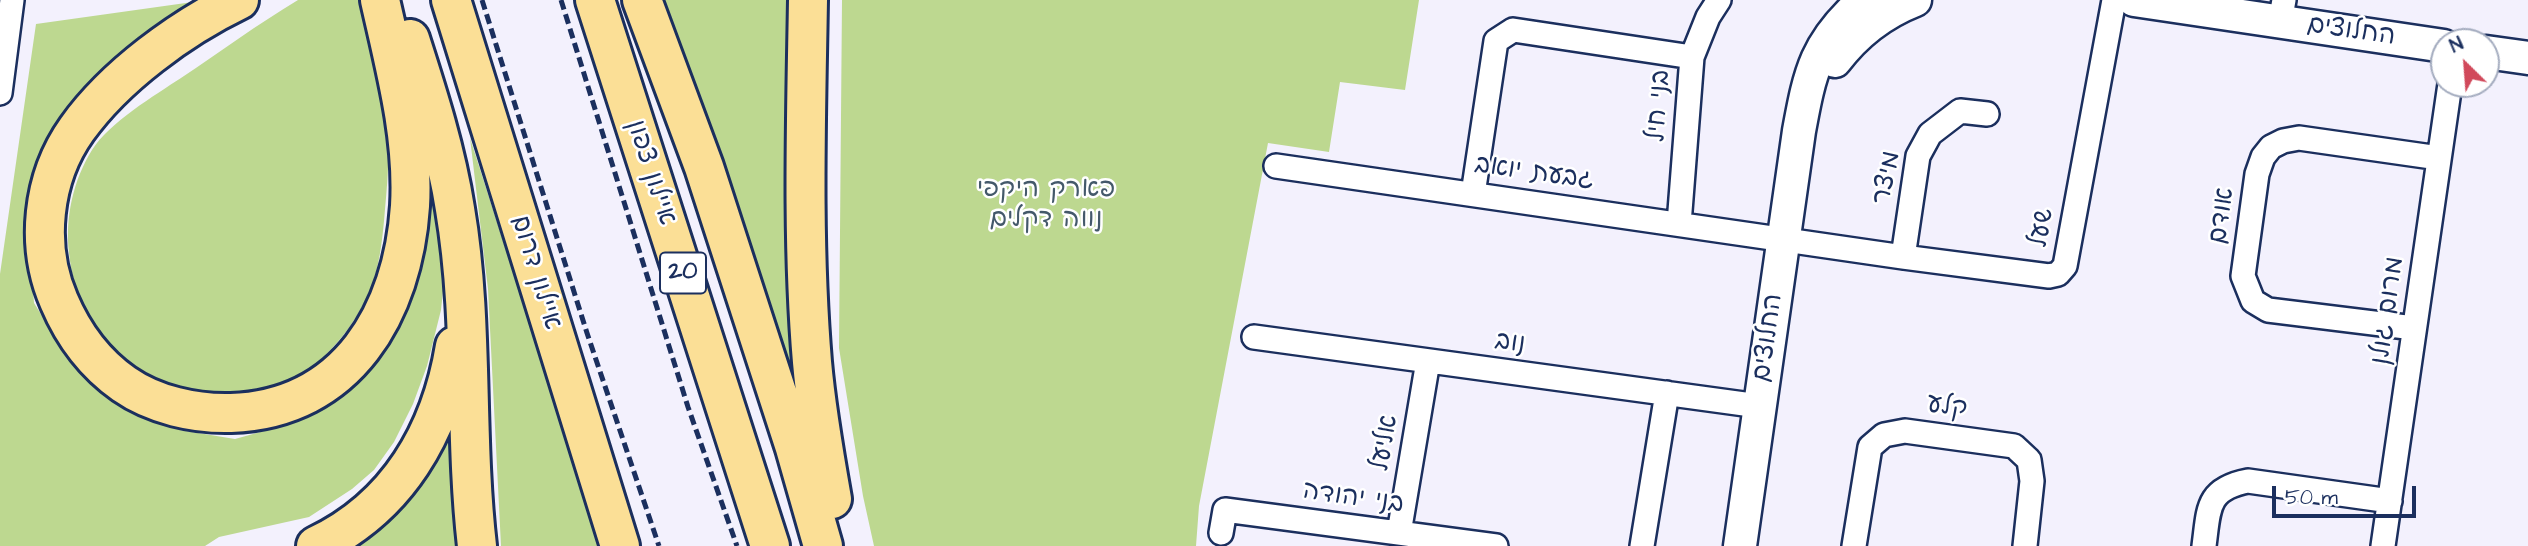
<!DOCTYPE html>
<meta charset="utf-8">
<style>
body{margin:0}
#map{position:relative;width:2528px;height:546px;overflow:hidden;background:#f3f1fd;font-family:"Architects Daughter",sans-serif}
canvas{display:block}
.north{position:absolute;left:2430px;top:28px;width:70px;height:70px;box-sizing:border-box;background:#fff;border:2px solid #a4acbf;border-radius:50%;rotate:335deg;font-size:19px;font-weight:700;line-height:28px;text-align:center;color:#1b2f5e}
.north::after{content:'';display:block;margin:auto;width:24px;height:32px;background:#d1495b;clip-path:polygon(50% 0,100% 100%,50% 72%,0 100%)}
.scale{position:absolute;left:2272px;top:486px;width:144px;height:32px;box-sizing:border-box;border:4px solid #1b2f5e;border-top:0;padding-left:9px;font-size:21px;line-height:24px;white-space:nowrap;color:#1b2f5e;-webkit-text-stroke:5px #fff;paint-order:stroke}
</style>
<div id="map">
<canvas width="2528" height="546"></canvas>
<div class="north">N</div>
<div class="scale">50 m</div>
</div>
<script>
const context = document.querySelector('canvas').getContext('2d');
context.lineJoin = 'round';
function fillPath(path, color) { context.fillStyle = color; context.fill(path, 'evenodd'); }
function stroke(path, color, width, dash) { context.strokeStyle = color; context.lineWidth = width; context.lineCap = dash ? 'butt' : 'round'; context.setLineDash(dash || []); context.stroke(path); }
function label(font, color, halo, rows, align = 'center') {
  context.font = font + ' "Architects Daughter","Playpen Sans Hebrew",sans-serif'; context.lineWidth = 5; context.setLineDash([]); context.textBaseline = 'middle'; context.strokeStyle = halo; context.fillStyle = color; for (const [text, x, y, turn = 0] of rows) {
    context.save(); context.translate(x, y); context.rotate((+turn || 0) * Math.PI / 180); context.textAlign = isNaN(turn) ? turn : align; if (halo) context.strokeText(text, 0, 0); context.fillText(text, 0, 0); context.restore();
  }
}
fillPath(new Path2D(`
 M 298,0 L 363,0 C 370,39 380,78 386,117 C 391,152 387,186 384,221 C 382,242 379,269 370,290 C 358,319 337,347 312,367 C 295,381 267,388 246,391 C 152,407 79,347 69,253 C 65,217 73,181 92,150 C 109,123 155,95 181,78 C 220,52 258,24 298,0 Z
 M 664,0 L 793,0 L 801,380 L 790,387 L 729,194 Z
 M 842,0 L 1419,0 L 1405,90 L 1340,82 L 1329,152 L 1268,143 L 1199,506 L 1196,546 L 874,546 L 863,496 L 839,348 Z
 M 200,1 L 135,45 L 30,245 L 34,303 L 61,346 L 120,403 L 180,430 L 235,439 L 271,429 L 323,405 L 366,373 L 393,340 L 409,302 L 419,267 L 431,160 L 446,263 L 441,310 L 427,366 L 413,404 L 394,442 L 374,470 L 352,489 L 309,517 L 219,537 L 205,546 L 0,546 L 0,274 L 36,24 Z
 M 470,138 L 601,546 L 501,546 L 488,289 Z
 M 460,388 L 465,546 L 354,546 L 387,523 L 415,489 Z`), '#bdd890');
const street = new Path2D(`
 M 2280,22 L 2284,0
 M 0,93 L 12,0
 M 1276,166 L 1903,257 L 2049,276 L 2058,274 L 2065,266 L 2114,0
 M 1473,194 L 1496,41 L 1513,30 L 1692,57
 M 1679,224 L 1692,57 L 1708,17 L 1719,0
 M 1903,257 L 1918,156 L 1930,134 L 1960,111 L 1987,114
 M 2414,328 L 2268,310 L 2253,301 L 2243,276 L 2257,174 L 2263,157 L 2271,147 L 2283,141 L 2299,138 L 2439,158
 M 1254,337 L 1759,406
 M 1221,533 L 1225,510 L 1496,546
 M 1399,533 L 1428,361
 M 1642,546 L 1667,393
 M 1854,546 L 1870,447 L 1884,435 L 1905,431 L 2014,446 L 2029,460 L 2032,481 L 2025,546
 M 2204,546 C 2209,509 2206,489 2248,481 L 2390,501
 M 2383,546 L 2450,84`);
const secondary = new Path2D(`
 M 2134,0 L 2444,46
 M 2486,52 L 2528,58
 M 1835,61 C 1856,33 1882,13 1915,0
 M 1740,546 L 1799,131 C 1810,71 1816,42 1864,0`);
const highway = new Path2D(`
 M 239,0 C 181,28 115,76 77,129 C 42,178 35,246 59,301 C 73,334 94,363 124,384 C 154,405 195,414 231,413 C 348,409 403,312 410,206 C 414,137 395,67 380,0
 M 451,0 L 620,546
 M 595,0 L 770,546
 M 642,0 L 704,167 L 795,448 L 823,546
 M 808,0 C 806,120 802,242 812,362 C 816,408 824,454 832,499
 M 410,39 C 428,95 446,151 455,209 C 474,321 464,434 477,546
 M 316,546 C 398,507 441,432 455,346`);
stroke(street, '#1b2f5e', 28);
stroke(secondary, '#1b2f5e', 37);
stroke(highway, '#1b2f5e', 44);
stroke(street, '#fff', 23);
stroke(secondary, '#fff', 32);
stroke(highway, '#fbdf96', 38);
stroke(new Path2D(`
 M 482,0 L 587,333 L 659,546
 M 561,0 L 688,407 L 737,546`), '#1b2f5e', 5, [10, 5]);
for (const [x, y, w] of [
 [683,273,46]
]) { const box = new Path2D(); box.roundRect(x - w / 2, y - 20.5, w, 41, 5); context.fillStyle = '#fff'; context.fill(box); stroke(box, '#1b2f5e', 2); }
label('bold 24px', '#1b2f5e', null, [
 ["20",683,273]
]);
label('26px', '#1b2f5e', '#fff', [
 ["החלוצים",2351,32,8],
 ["בני חיל",1660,106,-86],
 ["איילון צפון",650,173,72],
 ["גבעת יואב",1534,174,8],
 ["מיצר",1888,178,-78],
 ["אודם",2223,216,-82],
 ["שעל",2043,228,-80],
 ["איילון דרום",535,273,73],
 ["מרום גולן",2389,311,-82],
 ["החלוצים",1769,338,-82],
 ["נוב",1510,344,8],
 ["קלע",1947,408,8],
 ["אליעל",1386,443,-80],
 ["בני יהודה",1353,499,8]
]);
label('26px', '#44596a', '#fff', [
 ["פארק היקפי",1046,191],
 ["נווה דקלים",1046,221]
]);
</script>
